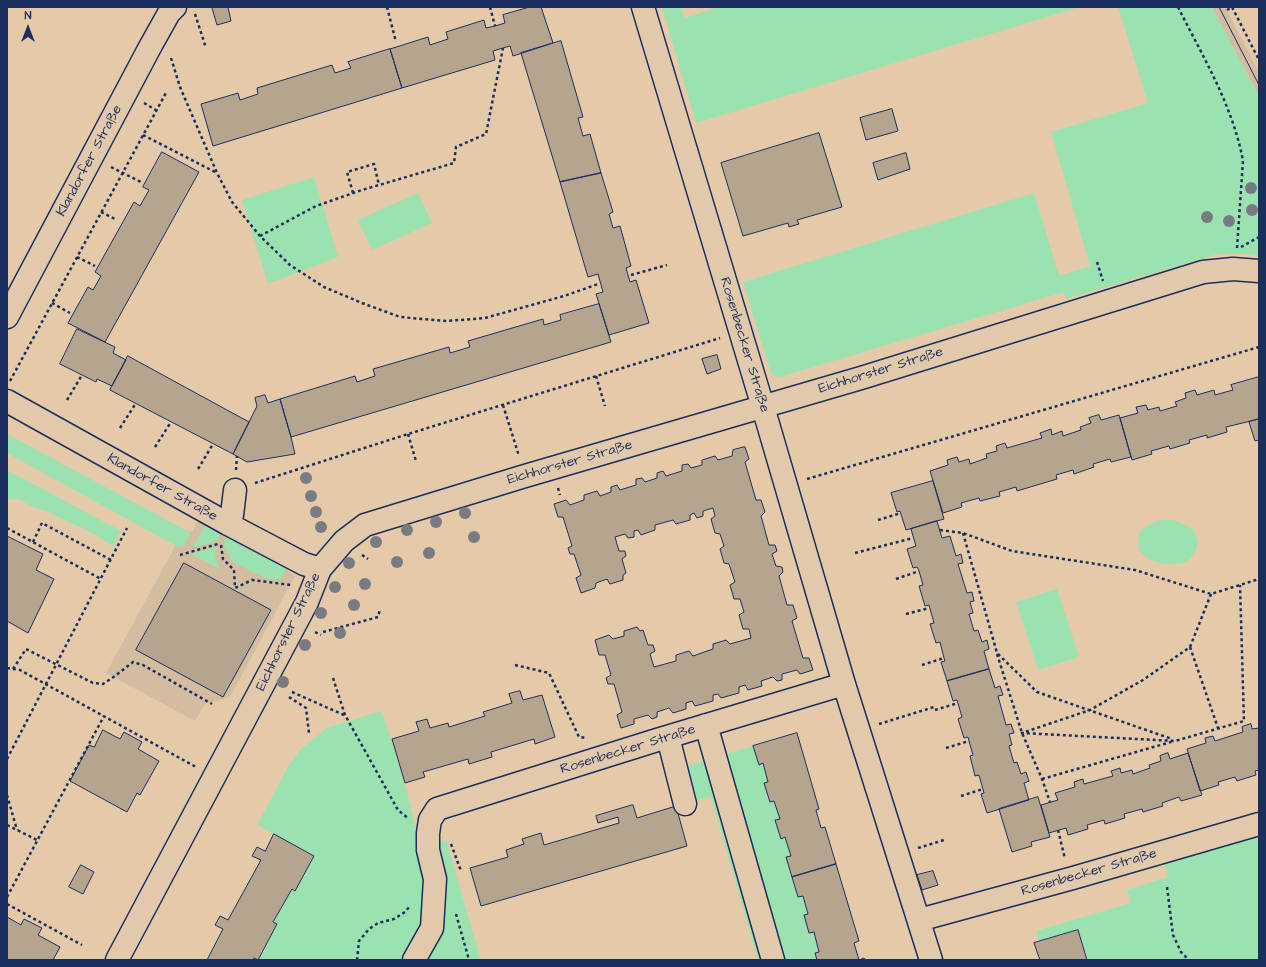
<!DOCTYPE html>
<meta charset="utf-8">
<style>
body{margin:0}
#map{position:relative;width:1266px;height:967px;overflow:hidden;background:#e5caa9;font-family:"Architects Daughter",sans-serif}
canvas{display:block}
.frame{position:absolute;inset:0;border:8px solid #1b2f5e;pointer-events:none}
.north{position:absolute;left:8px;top:8px;width:40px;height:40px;-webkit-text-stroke:3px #e3c9ab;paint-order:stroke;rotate:0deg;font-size:11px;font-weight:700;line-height:16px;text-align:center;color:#1b2f5e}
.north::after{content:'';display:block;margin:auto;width:14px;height:18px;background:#1b2f5e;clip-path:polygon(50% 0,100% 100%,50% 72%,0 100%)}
</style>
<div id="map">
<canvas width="1266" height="967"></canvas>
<div class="frame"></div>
<div class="north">N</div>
</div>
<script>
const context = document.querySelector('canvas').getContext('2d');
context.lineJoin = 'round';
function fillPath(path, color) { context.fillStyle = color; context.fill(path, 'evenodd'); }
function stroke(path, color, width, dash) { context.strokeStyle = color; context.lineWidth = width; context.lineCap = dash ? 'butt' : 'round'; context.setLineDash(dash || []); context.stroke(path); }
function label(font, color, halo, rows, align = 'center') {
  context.font = font + ' "Architects Daughter",sans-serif'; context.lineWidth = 4; context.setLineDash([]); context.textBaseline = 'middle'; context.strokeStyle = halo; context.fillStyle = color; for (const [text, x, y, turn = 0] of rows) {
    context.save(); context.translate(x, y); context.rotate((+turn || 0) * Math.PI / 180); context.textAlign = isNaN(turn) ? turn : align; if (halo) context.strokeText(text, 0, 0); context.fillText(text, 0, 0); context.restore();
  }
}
fillPath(new Path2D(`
 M 1212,7 L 1225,7 L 1259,72 L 1259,96 Z
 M 199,519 L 279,564 L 295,576 L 230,697 L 205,704 L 195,721 L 106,673 L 184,530 L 192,532 Z`), '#d3bca0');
fillPath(new Path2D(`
 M 662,7 L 681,7 L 685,18 L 719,7 L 1080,7 L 696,123 Z
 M 1118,7 L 1212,7 L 1259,96 L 1259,256 L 1247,254 L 1218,254 L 1066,299 L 1064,292 L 780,377 L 774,376 L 770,370 L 743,282 L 1034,193 L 1059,276 L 1090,266 L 1051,132 L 1148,103 Z
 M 314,177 L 338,257 L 268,284 L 242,200 Z
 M 418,193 L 432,223 L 372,250 L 358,220 Z
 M 7,434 L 191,533 L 184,546 L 178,547 L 7,453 Z
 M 7,470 L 121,531 L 113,546 L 92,533 L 46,511 L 30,506 L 21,500 L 13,499 L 8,500 L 7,499 Z
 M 1161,520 L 1174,520 L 1193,529 L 1198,541 C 1197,546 1196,552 1193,556 C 1183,568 1161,565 1149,559 C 1145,557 1142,553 1139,551 C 1136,529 1143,527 1161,520 Z
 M 206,524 L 220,532 L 218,541 L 196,547 L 193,546 Z
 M 226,535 L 286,568 L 281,579 L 268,579 L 232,562 L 224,545 Z
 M 217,546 L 215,556 L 221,570 L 193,555 L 193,553 Z
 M 1057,589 L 1079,657 L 1038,670 L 1016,602 Z
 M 381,711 C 398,756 411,802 420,849 L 446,840 L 481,960 L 258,960 L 277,924 L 273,922 L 292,889 L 295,891 L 314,856 L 257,825 L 288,767 L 301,749 L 327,728 Z
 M 753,746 L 759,765 L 763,763 L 768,782 L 764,783 L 770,802 L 774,801 L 780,819 L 775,820 L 781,838 L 785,837 L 791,856 L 786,858 L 798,897 L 803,896 L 808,914 L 804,916 L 809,933 L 814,932 L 819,952 L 815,953 L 817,960 L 758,960 L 711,797 L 690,802 L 680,768 Z
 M 1251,835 L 1259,840 L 1259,960 L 1087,960 L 1078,930 L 1039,941 L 1036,931 L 1131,903 L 1127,890 L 1168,877 L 1164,861 Z`), '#9be2b0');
const building = new Path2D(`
 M 218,7 L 228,7 L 231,21 L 217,25 L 212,8 Z
 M 530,7 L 541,7 L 553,43 L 513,56 L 510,46 L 503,48 L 493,51 L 495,60 L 402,88 L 390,49 L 428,37 L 430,45 L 448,39 L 446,32 L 484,20 L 486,28 L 495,26 L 505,23 L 503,15 Z
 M 561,41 L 583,117 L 578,118 L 583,136 L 590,134 L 601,173 L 560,182 L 521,53 Z
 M 390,49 L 402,88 L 213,146 L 201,104 L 238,93 L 240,100 L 258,94 L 257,88 L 332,65 L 335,73 L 351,68 L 348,62 Z
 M 892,109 L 898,131 L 866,140 L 860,118 Z
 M 819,133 L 842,207 L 797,220 L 799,224 L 789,227 L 788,223 L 743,236 L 721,163 Z
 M 162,152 L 199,172 L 105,342 L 68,323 L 88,287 L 93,290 L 101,276 L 95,272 L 134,202 L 140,206 L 149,190 L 143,187 Z
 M 906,153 L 910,169 L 878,180 L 873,163 Z
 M 601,173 L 613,212 L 609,214 L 613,228 L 620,226 L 631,266 L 626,268 L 630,282 L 636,280 L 649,323 L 609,335 L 596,294 L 603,292 L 598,274 L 588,277 L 560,182 Z
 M 599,304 L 611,342 L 291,437 L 280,399 L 355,376 L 357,382 L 375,376 L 373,369 L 449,347 L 450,353 L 470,347 L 468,341 L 543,319 L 544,325 L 561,320 L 560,315 Z
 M 77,329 L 115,347 L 113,353 L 126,360 L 112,386 L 97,379 L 96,382 L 60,364 Z
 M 717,355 L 721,369 L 707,374 L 702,359 Z
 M 128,356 L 249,422 L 233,454 L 110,390 Z
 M 1259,377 L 1259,419 L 1226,427 L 1227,432 L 1207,438 L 1207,435 L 1189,440 L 1190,443 L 1170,449 L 1169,446 L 1151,451 L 1152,454 L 1132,460 L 1120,418 L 1138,413 L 1136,407 L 1146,405 L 1148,410 L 1159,407 L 1160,411 L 1177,406 L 1175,402 L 1186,398 L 1185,393 L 1195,390 L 1197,395 L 1214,390 L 1215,395 L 1233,390 L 1231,385 Z
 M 265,395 L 268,403 L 280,399 L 291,437 L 295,454 L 247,462 L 233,454 L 257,406 L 255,398 Z
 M 1099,415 L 1101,420 L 1119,415 L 1131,457 L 1111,462 L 1110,459 L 1093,464 L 1094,467 L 1074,474 L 1073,470 L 1056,475 L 1057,479 L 1017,491 L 1016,487 L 999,492 L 1000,496 L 980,501 L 979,498 L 961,503 L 962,507 L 943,513 L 930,471 L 948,465 L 947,460 L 957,457 L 959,462 L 969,459 L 970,464 L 987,458 L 986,454 L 997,451 L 996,446 L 1005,443 L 1007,448 L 1042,438 L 1040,433 L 1051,429 L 1052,435 L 1062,431 L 1063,436 L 1081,430 L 1080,427 L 1091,423 L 1089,418 Z
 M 1259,419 L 1259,440 L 1255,441 L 1249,422 Z
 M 745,447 L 749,459 L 745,462 L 756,500 L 761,500 L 765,512 L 761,516 L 769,545 L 775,545 L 777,551 L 772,554 L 776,566 L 782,567 L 783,572 L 779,576 L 787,605 L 793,605 L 797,618 L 792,621 L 803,658 L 809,658 L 813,670 L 800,674 L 797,670 L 782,674 L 782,680 L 777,681 L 773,677 L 761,681 L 762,686 L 748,690 L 745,685 L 739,687 L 739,693 L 721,698 L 718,694 L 713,695 L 713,701 L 695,706 L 692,701 L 686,703 L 686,709 L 673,713 L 669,708 L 657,712 L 657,717 L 652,719 L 648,715 L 634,719 L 634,724 L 621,728 L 617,715 L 622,712 L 614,684 L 608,684 L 606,678 L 611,675 L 605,655 L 599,655 L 595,640 L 609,635 L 613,639 L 624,636 L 624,631 L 637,627 L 640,631 L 643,630 L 648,645 L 653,645 L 655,651 L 650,654 L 654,667 L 676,661 L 676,655 L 689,651 L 693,656 L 713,649 L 713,644 L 726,640 L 730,644 L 751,638 L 749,629 L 743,629 L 739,615 L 744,612 L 740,599 L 734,599 L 730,585 L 735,582 L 729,564 L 724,563 L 720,549 L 724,546 L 720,534 L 715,533 L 711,519 L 715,516 L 713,508 L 703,511 L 703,516 L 697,518 L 694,513 L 690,515 L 690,520 L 676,524 L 673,520 L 655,525 L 655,530 L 641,535 L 638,530 L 634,531 L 634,537 L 628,538 L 625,534 L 615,537 L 619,551 L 625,551 L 626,556 L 622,559 L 626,573 L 623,575 L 623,580 L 610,584 L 607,579 L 596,583 L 595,588 L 581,593 L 576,578 L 581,575 L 574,554 L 570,554 L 568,548 L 572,546 L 563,517 L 558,517 L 554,504 L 566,500 L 570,505 L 584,500 L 584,495 L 597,491 L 600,496 L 611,492 L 611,487 L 617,485 L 620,490 L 636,485 L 636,479 L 642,478 L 645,482 L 657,478 L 657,473 L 663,471 L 666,476 L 682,471 L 682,465 L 688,464 L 691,468 L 702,465 L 702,460 L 715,456 L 718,460 L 732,456 L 733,450 Z
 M 933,481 L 944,519 L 906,530 L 900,511 L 897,512 L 891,493 Z
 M 937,521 L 942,538 L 950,536 L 956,556 L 961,554 L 963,563 L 958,564 L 967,593 L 972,592 L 974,601 L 970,602 L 973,613 L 969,614 L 974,631 L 978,630 L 982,642 L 987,640 L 989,649 L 984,651 L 989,669 L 947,681 L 941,662 L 945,661 L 944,658 L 940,642 L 936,643 L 930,624 L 934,623 L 929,605 L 925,606 L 919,586 L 923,585 L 919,571 L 917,567 L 913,568 L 907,549 L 916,546 L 911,529 Z
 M 7,536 L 43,554 L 36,570 L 54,579 L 28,633 L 7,621 Z
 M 184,563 L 271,610 L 223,697 L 136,650 Z
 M 989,669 L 995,688 L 1000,686 L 1003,695 L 998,696 L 1006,725 L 1011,724 L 1014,733 L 1009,734 L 1012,745 L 1009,746 L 1014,763 L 1017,762 L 1021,774 L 1026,772 L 1029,781 L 1024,783 L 1029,800 L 987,813 L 981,794 L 984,793 L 979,775 L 975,776 L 970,756 L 973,755 L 969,741 L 968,737 L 964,738 L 958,719 L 962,717 L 957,700 L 953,701 L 947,681 Z
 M 520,691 L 523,700 L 542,695 L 555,737 L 535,744 L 534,739 L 491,752 L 492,757 L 469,764 L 468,759 L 423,772 L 425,777 L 405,783 L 392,739 L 419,731 L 416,722 L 427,719 L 430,728 L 448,723 L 449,727 L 485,716 L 483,712 L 512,703 L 509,694 Z
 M 1251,724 L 1252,729 L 1259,728 L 1259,770 L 1255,771 L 1256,775 L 1237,781 L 1235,777 L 1218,782 L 1219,785 L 1200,791 L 1187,749 L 1206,743 L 1205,738 L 1213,736 L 1215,741 L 1243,732 L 1242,727 Z
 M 103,730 L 120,739 L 124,732 L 142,742 L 138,749 L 159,761 L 140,795 L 137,793 L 127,812 L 70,781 L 89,745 L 94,747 Z
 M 797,733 L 819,809 L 816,810 L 821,828 L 825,827 L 836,864 L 792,877 L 786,857 L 791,856 L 785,837 L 781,839 L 775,820 L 780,819 L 774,801 L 770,802 L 764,783 L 768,782 L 763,763 L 759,765 L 753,746 Z
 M 1168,753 L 1170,759 L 1188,753 L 1202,795 L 1181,801 L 1179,797 L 1162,803 L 1163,806 L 1143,812 L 1142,809 L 1124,814 L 1125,818 L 1105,824 L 1104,820 L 1087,825 L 1088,829 L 1068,835 L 1066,828 L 1049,833 L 1041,805 L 1058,800 L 1055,793 L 1075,787 L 1074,782 L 1083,779 L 1084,784 L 1113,776 L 1111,771 L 1120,768 L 1121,773 L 1132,770 L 1133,774 L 1150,768 L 1149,765 L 1161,761 L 1160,756 Z
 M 1038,797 L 1050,837 L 1031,842 L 1032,846 L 1012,852 L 999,809 Z
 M 633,805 L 637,818 L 676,806 L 687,846 L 481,906 L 470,868 L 508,857 L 506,850 L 524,844 L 522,839 L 541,833 L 544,845 L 619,823 L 618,817 L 598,823 L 596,816 Z
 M 274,834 L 314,856 L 295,891 L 292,889 L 273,922 L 277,924 L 258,960 L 254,958 L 253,960 L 207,960 L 223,929 L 215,925 L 220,916 L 228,920 L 261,860 L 252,856 L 257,847 L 265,851 Z
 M 836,864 L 859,941 L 854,943 L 859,960 L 864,958 L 865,960 L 817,960 L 815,953 L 819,952 L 814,932 L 809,933 L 804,915 L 808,914 L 803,896 L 798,897 L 792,877 Z
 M 81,865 L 94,872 L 83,894 L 69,887 Z
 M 933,871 L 938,885 L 922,890 L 917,875 Z
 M 7,917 L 21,925 L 24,919 L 42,928 L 38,935 L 60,947 L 53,960 L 7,960 Z
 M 1078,930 L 1087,960 L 1040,960 L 1034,943 Z`);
fillPath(building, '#b6a58e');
stroke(building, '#1b2f5e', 1);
const minor = new Path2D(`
 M 643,7 L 763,407 L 844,684 L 931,960
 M 7,317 L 150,47 L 169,13 L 175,7
 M 7,401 L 228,524 L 304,564 L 320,569
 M 228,524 L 232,515 L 235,490
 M 706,725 L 773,960
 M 668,737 L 685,804
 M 919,920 L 1073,878 L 1259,824
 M 117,960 L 307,602 L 320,569 L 344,541 L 365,525 L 525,476 L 861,378 L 1203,272 L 1233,269 L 1259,271
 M 414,960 L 432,928 L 435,879 L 428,850 L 428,833 L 430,820 L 437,809 L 657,740 L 844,684`);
stroke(minor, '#1b2f5e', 25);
stroke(new Path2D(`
 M 387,7 L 396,42
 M 490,7 L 495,26
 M 1178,7 C 1203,57 1233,106 1243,161 L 1237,248
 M 1227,10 L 1232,7 L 1259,60
 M 195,14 L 206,48
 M 171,58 L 180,87 L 217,173 L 232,202 L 260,236 L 290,265 L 324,287 L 362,303 L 400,317 L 447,321 L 485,318 L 564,296 L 598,284
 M 144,103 L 156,110
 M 143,135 L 217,173
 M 111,167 L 141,182
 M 353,193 L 347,172 L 374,164 L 379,185
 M 101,212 L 117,220
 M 260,236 L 316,206 L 362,190 L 454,163 L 456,147 L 486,134 L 503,48
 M 1241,247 L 1259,237
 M 77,257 L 95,266
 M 1097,262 L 1103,281
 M 631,275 L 667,265
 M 52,303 L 70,313
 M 596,376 L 605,406
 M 10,381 L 167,91
 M 67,400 L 82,375
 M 503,405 L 519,456
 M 120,428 L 136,403
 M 408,434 L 416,461
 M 155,447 L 171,422
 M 198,469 L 213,444
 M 236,470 L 237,456
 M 807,479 L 1259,347
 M 255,483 L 408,434 L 720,338
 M 558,488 L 560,495
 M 878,520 L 901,513
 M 7,528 L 101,579
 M 940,530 L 963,533 L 1012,551 L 1135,570 L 1211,594 L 1259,579
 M 963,533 L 997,653 L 1037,692 L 1172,739
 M 33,542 L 42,523 L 111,560
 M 221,545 L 223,559 L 234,570 L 235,588 L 252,580 L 291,585
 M 855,553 L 913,538
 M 180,555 L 218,544
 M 362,555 L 368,559
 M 896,579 L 919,571
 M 1211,594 L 1190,647 L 1143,680 L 1090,710 L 1022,733 L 1175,741 L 1244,721 L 1240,585
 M 906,614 L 929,608
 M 315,632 L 321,635
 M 323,632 L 378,617 L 380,609
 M 1190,647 L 1218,728
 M 997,654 L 1022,733 L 1042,779 L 1050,802
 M 515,665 L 549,673 L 579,737 L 586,738
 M 922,665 L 944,658
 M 7,668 L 20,670 L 196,767
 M 13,669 L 26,649 L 93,683 L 103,684 L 115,676 L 133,662 L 143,665 L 212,704
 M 333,678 L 345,715 L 398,810 L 409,819
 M 292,692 L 344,715
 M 289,697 L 306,708 L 309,733
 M 935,710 L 958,703
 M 879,724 L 934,707
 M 946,748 L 969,741
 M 7,759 L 127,528
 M 1042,779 L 1171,742
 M 7,795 L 17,830
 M 961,796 L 983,789
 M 7,825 L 37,840
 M 1058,830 L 1065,859
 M 451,844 L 461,871
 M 918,848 L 944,840
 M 1167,887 L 1173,935 L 1181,952 L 1189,960
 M 7,897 L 104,716
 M 7,904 L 82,945
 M 456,914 L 469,960
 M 357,960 L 359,941 L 369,929 L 378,923 L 394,919 L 405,912 L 410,906`), '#1b2f5e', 2.5, [3, 3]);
stroke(minor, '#e3c9ab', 22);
stroke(new Path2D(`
 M 1219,7 L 1259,85`), '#1b2f5e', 1);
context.fillStyle = '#797a82';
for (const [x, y] of [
 [1251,188],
 [1252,210],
 [1207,217],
 [1229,221],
 [306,478],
 [311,496],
 [316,512],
 [465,513],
 [436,522],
 [321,527],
 [407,530],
 [474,537],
 [376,542],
 [429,553],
 [397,562],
 [349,563],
 [365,584],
 [335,587],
 [354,605],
 [321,613],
 [340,633],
 [305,645],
 [283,682]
]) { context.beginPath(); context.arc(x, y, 6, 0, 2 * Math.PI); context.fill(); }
label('14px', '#1b2f5e', '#e3c9ab', [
 ["Klandorfer Straße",90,161,-62],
 ["Rosenbecker Straße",744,345,73],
 ["Eichhorster Straße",881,371,-17],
 ["Eichhorster Straße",570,463,-16],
 ["Klandorfer Straße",162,488,29],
 ["Eichhorster Straße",289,632,-64],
 ["Rosenbecker Straße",628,750,-17],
 ["Rosenbecker Straße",1089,873,-16]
]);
</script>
